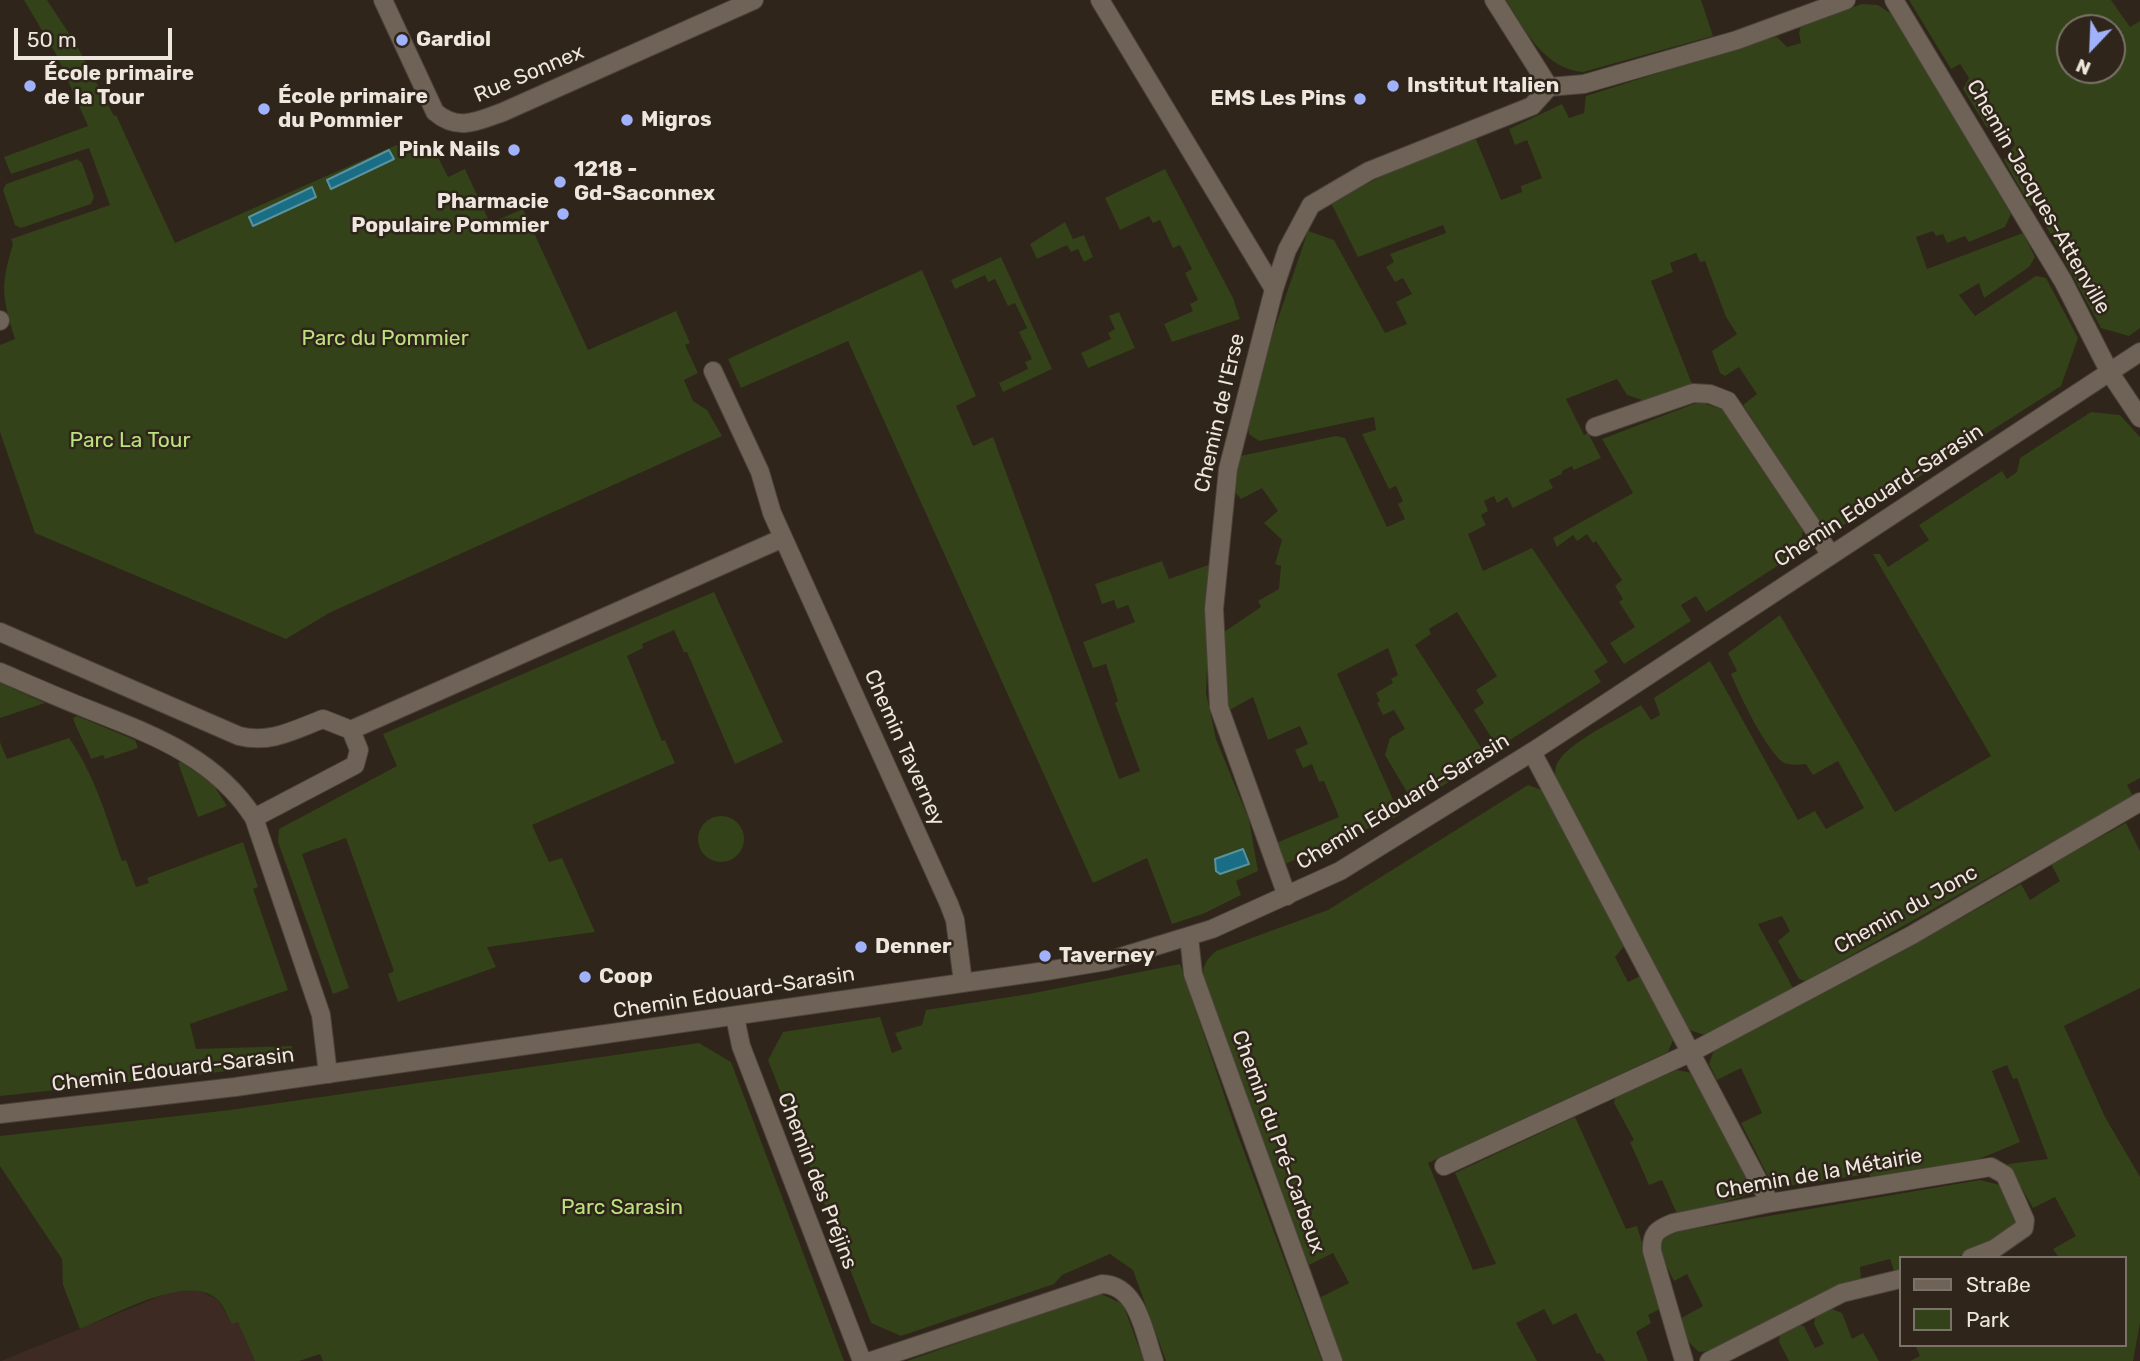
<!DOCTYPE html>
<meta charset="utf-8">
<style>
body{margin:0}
#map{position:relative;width:2140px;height:1361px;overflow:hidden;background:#2f251a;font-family:Rubik,sans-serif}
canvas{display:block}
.legend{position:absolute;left:1899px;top:1256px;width:228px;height:91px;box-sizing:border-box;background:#2f251a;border:2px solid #7b7369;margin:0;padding:9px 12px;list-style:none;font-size:21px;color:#eee7df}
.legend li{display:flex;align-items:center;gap:14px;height:35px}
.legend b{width:35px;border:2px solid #7b7369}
.north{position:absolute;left:2056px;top:14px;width:70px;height:70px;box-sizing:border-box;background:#2f251a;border:2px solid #7b7369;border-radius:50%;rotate:203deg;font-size:19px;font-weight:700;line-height:28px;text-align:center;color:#eee7df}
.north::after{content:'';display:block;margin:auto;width:24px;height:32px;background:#a1b2fd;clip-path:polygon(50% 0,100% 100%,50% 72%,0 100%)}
.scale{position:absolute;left:14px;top:28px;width:158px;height:32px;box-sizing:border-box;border:4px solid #eee7df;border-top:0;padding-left:9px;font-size:21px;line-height:24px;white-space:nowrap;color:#eee7df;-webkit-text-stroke:5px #2f251a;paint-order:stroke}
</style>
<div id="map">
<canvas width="2140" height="1361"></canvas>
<ul class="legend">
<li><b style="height:9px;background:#6e6356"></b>Straße</li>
<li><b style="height:19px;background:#334218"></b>Park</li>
</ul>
<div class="north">N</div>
<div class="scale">50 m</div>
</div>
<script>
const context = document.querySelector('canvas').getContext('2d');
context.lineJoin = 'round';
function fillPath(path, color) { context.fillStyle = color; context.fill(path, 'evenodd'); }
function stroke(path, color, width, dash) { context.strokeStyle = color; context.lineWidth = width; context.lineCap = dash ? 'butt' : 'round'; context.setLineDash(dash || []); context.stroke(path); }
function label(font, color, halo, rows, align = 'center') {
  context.font = font + ' Rubik,sans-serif'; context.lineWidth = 5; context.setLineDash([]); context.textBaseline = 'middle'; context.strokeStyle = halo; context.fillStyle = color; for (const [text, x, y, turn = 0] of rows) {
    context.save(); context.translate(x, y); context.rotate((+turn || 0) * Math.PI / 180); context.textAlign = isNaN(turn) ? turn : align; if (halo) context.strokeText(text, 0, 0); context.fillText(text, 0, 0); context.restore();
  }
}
fillPath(new Path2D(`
 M 197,1289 L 218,1300 L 232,1323 L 238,1321 L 255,1361 L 1,1361 L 173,1291 Z`), '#3c2a23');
fillPath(new Path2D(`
 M 24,0 L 47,0 L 76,44 L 114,116 L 116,115 L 175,243 L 410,139 L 436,153 L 448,177 L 465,169 L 490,223 L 523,209 L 588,350 L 676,311 L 690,343 L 685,345 L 698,373 L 684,380 L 693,401 L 707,410 L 722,436 L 329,613 L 286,639 L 35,533 L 0,432 L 0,345 L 15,339 C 2,296 0,287 13,244 L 11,239 L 110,205 L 89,148 L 11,174 L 4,157 L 88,126 L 56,54 Z
 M 1506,0 L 1701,0 L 1713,36 L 1583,72 C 1544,69 1525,30 1506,0 Z
 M 1909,0 L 2111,0 L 2130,27 L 2140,21 L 2140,328 L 2129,336 L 2101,328 L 2034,204 L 2030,206 L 2004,160 L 2015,144 L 2004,125 L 1987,128 L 1963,89 L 1969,78 L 1960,64 L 1951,69 ZM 2070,28 L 2112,28 L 2112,70 L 2070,70 Z
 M 1862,4 L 1878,5 L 1893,15 L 2011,214 L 2005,227 L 1969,242 L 1965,236 L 1947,243 L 1943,234 L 1936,236 L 1933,231 L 1916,237 L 1927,269 L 2023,233 L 2035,257 L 2029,267 L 1984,298 L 1979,283 L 1959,295 L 1975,316 L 2036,276 L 2046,278 L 2078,338 L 2061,386 L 1842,526 L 1819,521 L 1743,405 L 1757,394 L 1739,367 L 1725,376 L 1720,373 L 1712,351 L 1737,334 L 1726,317 L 1705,261 L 1700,262 L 1696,253 L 1670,263 L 1673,272 L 1651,281 L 1692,384 L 1645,401 L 1627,395 L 1617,379 L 1566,399 L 1584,435 L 1588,433 L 1601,458 L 1574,470 L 1572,466 L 1562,471 L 1562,474 L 1549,480 L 1553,488 L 1513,508 L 1507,497 L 1497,503 L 1494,496 L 1484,501 L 1488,511 L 1481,515 L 1486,525 L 1468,534 L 1483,571 L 1532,548 L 1608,662 L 1594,671 L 1601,682 L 1502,745 L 1493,740 L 1474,710 L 1484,703 L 1476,690 L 1497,676 L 1457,612 L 1429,629 L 1431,634 L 1415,645 L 1487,757 L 1418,802 L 1411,799 L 1385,755 L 1390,738 L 1405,729 L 1394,710 L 1383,715 L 1377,703 L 1380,701 L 1376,693 L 1393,683 L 1391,679 L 1398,675 L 1388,648 L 1339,673 L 1337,674 L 1400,815 L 1285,864 L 1276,843 L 1339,817 L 1324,781 L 1319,782 L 1312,764 L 1303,768 L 1295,750 L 1308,744 L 1300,726 L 1268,740 L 1253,697 L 1228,711 L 1223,686 L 1224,632 L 1261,607 L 1258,601 L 1279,589 L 1281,566 L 1275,564 L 1282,540 L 1264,523 L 1278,511 L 1262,488 L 1241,499 L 1233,490 L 1240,456 L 1336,436 L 1345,438 L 1387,527 L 1405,519 L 1398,504 L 1403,501 L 1396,486 L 1389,489 L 1362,434 L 1376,430 L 1374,417 L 1259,441 L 1249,434 L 1248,425 L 1272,336 L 1308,231 L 1334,240 L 1385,333 L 1407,324 L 1396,302 L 1412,294 L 1403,278 L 1395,282 L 1386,267 L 1394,262 L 1390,254 L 1446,233 L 1443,225 L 1358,257 L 1331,203 L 1405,164 L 1476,139 L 1501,200 L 1522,192 L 1521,186 L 1542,178 L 1527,140 L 1515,145 L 1509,129 L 1562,104 L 1569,118 L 1584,113 L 1586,96 L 1764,39 L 1777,37 L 1787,47 L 1801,43 L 1799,33 L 1801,26 Z
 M 77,159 L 82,163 L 94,197 L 91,204 L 21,228 L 15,225 L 3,190 L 6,184 Z
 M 1165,169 L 1233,298 L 1240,319 L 1172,342 L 1164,324 L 1193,311 L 1190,304 L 1198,300 L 1185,273 L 1192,269 L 1180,245 L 1173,248 L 1160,220 L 1153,223 L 1149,216 L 1120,230 L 1105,198 Z
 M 1065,222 L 1073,239 L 1084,235 L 1093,257 L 1084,262 L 1078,249 L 1071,252 L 1067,245 L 1037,259 L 1030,244 Z
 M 1001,257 L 1052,369 L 1003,392 L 999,383 L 1028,369 L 1025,362 L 1032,359 L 1019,332 L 1027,328 L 1015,303 L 1008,306 L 995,279 L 988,282 L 985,275 L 955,289 L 951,280 Z
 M 922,270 L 976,396 L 956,406 L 973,446 L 993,437 L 1119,779 L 1140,771 L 1115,703 L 1118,701 L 1106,664 L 1093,668 L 1083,642 L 1135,622 L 1128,605 L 1117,609 L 1114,600 L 1102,604 L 1095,584 L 1162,561 L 1169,579 L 1211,564 L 1206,693 L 1216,739 L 1249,820 L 1258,871 L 1236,881 L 1241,895 L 1205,913 L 1172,924 L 1147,858 L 1093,883 L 848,341 L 741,388 L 728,359 Z
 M 1119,312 L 1135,348 L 1088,368 L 1081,353 L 1111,339 L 1108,333 L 1115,329 L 1109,316 Z
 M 1699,402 L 1722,409 L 1803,531 L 1799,552 L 1706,612 L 1696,596 L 1681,605 L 1691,621 L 1624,664 L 1610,643 L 1635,627 L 1619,602 L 1623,599 L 1615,586 L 1622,580 L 1596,541 L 1593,543 L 1587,534 L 1577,541 L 1573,535 L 1557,547 L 1553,538 L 1633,493 L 1602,439 Z
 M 2091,412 L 2120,415 L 2140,437 L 2140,778 L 2127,785 L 2133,796 L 1806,981 L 1799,979 L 1778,941 L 1790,931 L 1782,916 L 1758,924 L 1793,988 L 1705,1035 L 1689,1030 L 1556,781 C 1555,774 1554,767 1559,760 C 1573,740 1619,719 1641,705 L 1651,720 L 1660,715 L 1654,698 L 1710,661 L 1798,820 L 1815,811 L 1826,829 L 1864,808 L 1838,761 L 1813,775 L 1806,764 C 1798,765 1786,766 1780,760 C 1761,740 1742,700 1731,674 L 1737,671 L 1728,653 L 1780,615 L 1895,812 L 1991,756 L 1873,554 L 1880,554 L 1888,567 L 1929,540 L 1919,525 L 2002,471 L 2007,479 L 2017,472 L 2020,458 Z
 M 714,592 L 783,742 L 735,764 L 687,652 L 684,652 L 674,630 L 642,644 L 643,648 L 627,656 L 662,741 L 665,740 L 675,763 L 532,825 L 549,862 L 562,858 L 595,932 L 487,947 L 496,967 L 398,1002 L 388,974 L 394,971 L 346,838 L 302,854 L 349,988 L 333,994 L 278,842 L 279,829 L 397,766 L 383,734 Z
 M 0,683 L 45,703 L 0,718 Z
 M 77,716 L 135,740 L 138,748 L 105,759 L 103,755 L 91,759 C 86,744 78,734 73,718 Z
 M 69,738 C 95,775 107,819 122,861 L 126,860 L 136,887 L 149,883 L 147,878 L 243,842 L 258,887 L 253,889 L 288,990 L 190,1024 L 196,1049 L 292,1046 L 289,1062 L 198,1075 L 0,1096 L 0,742 L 7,759 Z
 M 181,762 L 213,784 L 227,806 L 198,817 L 178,763 Z
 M 1528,785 L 1542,790 L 1626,944 L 1615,957 L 1628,982 L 1642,975 L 1674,1038 L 1668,1052 L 1428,1163 L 1473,1270 L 1496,1264 L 1455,1173 L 1575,1117 L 1626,1229 L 1637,1226 L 1662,1308 L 1648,1315 L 1651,1323 L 1636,1332 L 1648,1361 L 1605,1361 L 1600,1353 L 1597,1354 L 1576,1313 L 1553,1325 L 1544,1309 L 1516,1323 L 1537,1361 L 1340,1361 L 1317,1299 L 1349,1283 L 1333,1253 L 1307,1266 L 1203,980 C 1202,966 1206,960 1216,951 L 1328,910 Z
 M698 839a23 23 0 1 1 46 0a23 23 0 1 1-46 0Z
 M 2126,823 L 2140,851 L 2140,988 L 2064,1026 L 2105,1117 L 2140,1177 L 2140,1323 L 2133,1361 L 1910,1361 L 1920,1356 L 1915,1345 L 2124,1345 L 2124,1258 L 2059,1258 L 2053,1249 L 2076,1236 L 2055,1197 L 2033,1208 L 2008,1164 L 2048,1159 L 2017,1078 L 2013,1079 L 2007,1065 L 1992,1071 L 2020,1142 L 1972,1162 L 1871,1179 L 1869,1174 L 1786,1186 L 1769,1178 L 1741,1123 L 1762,1113 L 1741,1068 L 1717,1080 L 1709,1064 L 1714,1050 L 1912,946 L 2021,884 L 2030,900 L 2060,881 L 2051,864 Z
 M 1180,964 L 1236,1130 L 1322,1361 L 1166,1361 L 1133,1270 L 1110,1254 L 1062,1275 L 1054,1284 L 901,1336 L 871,1323 L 768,1060 L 783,1032 L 880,1017 L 892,1053 L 902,1049 L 895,1033 L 922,1025 L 926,1010 L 1029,994 Z
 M 699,1043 L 731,1062 L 844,1361 L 323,1361 L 320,1354 L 299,1361 L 255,1361 L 238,1322 L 232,1324 C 228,1317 224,1306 218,1300 C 189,1271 112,1316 80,1329 L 63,1285 L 62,1259 L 0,1166 L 0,1136 L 230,1110 Z
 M 1677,1070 L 1692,1073 L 1751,1183 L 1744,1196 L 1678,1216 L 1662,1180 L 1649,1185 L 1630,1142 L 1634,1140 L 1614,1103 L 1615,1097 Z
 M 1980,1180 L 2000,1185 L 2015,1206 L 2015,1222 L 2005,1236 L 1954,1258 L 1900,1258 L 1900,1273 L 1894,1271 L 1890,1259 L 1860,1267 L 1861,1279 L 1857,1285 L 1714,1350 L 1699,1352 C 1689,1343 1680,1333 1678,1320 L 1703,1306 L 1687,1274 L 1674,1281 L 1660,1253 L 1663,1239 L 1669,1233 Z
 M 1099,1293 L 1123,1304 L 1144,1361 L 907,1361 Z
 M 1829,1308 L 1842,1313 L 1852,1339 L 1863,1333 L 1879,1361 L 1789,1361 L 1779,1342 L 1780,1332 L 1794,1324 L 1804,1326 L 1815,1348 L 1824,1344 L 1814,1324 L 1816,1314 Z`), '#334218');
const water = new Path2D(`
 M 389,150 L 394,159 L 331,189 L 327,180 Z
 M 312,187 L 316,197 L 253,226 L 249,217 Z
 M 1243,849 L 1249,864 L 1220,874 L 1216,871 L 1215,859 Z`);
fillPath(water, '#196d84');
stroke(water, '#59929f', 2);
const street = new Path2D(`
 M 383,0 L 435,112 C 458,132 478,121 503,112 L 754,0
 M 1100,0 L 1274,289
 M 1494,0 L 1549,87
 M 1894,0 L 2063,281 L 2110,373 L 2140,418
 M 1549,87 L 1584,84 L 1737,40 L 1846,0
 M 0,320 L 0,321
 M 713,371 L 760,472 L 772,513 L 949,904 L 955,920 L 963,982
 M 1595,427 L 1693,393 L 1710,394 L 1728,401 L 1831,555
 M 0,632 L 239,736 C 270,744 294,730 323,719 L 351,730 L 359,750 L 355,765 L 254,818
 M 0,672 C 30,685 59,698 90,710 C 153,735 216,758 254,818 L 321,1015 L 328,1074
 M 351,730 L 783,538
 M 1532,752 L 1770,1203
 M 1287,896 L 1219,707 L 1214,609 L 1228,469 L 1274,289 L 1287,250 L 1311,205 L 1369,171 L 1532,106 L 1549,87
 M 1189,937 L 1193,974 L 1333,1361
 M 735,1017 L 741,1046 L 862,1361
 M 1444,1166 L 1692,1052 L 1912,935 L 2140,802
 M 871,1361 L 1102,1284 C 1138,1285 1144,1333 1154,1361
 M 1684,1361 L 1652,1251 C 1651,1234 1657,1229 1673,1223 L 1770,1203 L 1991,1167 L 2005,1175 L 2025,1220 L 2024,1228 L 1994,1249 L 1971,1258
 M 1709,1361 L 1842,1293 L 1900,1279`);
const secondary = new Path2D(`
 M 0,1114 L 235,1087 L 1046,971 L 1107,961 L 1212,929 L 1340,871 L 1532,752 L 2140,352`);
stroke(street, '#4b4239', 20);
stroke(secondary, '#4b4239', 20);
stroke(street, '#6e6356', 18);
stroke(secondary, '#6e6356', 18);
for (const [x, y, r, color] of [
 [402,40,7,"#a1b2fd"],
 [30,86,7,"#a1b2fd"],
 [1393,86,7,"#a1b2fd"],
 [1360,99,7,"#a1b2fd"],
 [264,109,7,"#a1b2fd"],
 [627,120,7,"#a1b2fd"],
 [514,150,7,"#a1b2fd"],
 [560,182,7,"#a1b2fd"],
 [563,214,7,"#a1b2fd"],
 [861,947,7,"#a1b2fd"],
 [1045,956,7,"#a1b2fd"],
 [585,977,7,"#a1b2fd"]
]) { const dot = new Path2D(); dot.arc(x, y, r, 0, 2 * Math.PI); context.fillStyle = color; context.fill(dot); stroke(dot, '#2f251a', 2.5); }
label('bold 21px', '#eee7df', '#2f251a', [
 ["Gardiol",416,40],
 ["École primaire",44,74],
 ["de la Tour",44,98],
 ["Institut Italien",1407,86],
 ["École primaire",278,97],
 ["du Pommier",278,121],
 ["EMS Les Pins",1346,99,"right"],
 ["Migros",641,120],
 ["Pink Nails",500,150,"right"],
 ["1218 -",574,170],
 ["Gd-Saconnex",574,194],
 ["Pharmacie",549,202,"right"],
 ["Populaire Pommier",549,226,"right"],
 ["Denner",875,947],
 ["Taverney",1059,956],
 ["Coop",599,977]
], 'left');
label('21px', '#eee7df', '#2f251a', [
 ["Rue Sonnex",529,74,-23],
 ["Chemin Jacques-Attenville",2038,197,60],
 ["Chemin de l'Erse",1220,413,-77],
 ["Chemin Edouard-Sarasin",1879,496,-33],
 ["Chemin Taverney",904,748,66],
 ["Chemin Edouard-Sarasin",1403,802,-31],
 ["Chemin du Jonc",1906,910,-29],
 ["Chemin Edouard-Sarasin",734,993,-9],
 ["Chemin Edouard-Sarasin",173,1070,-7],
 ["Chemin du Pré-Carbeux",1278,1142,70],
 ["Chemin de la Métairie",1819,1174,-10],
 ["Chemin des Préjins",817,1181,69]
]);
label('21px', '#bbe27e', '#2f251a', [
 ["Parc du Pommier",385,339],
 ["Parc La Tour",130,441],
 ["Parc Sarasin",622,1208]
]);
</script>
